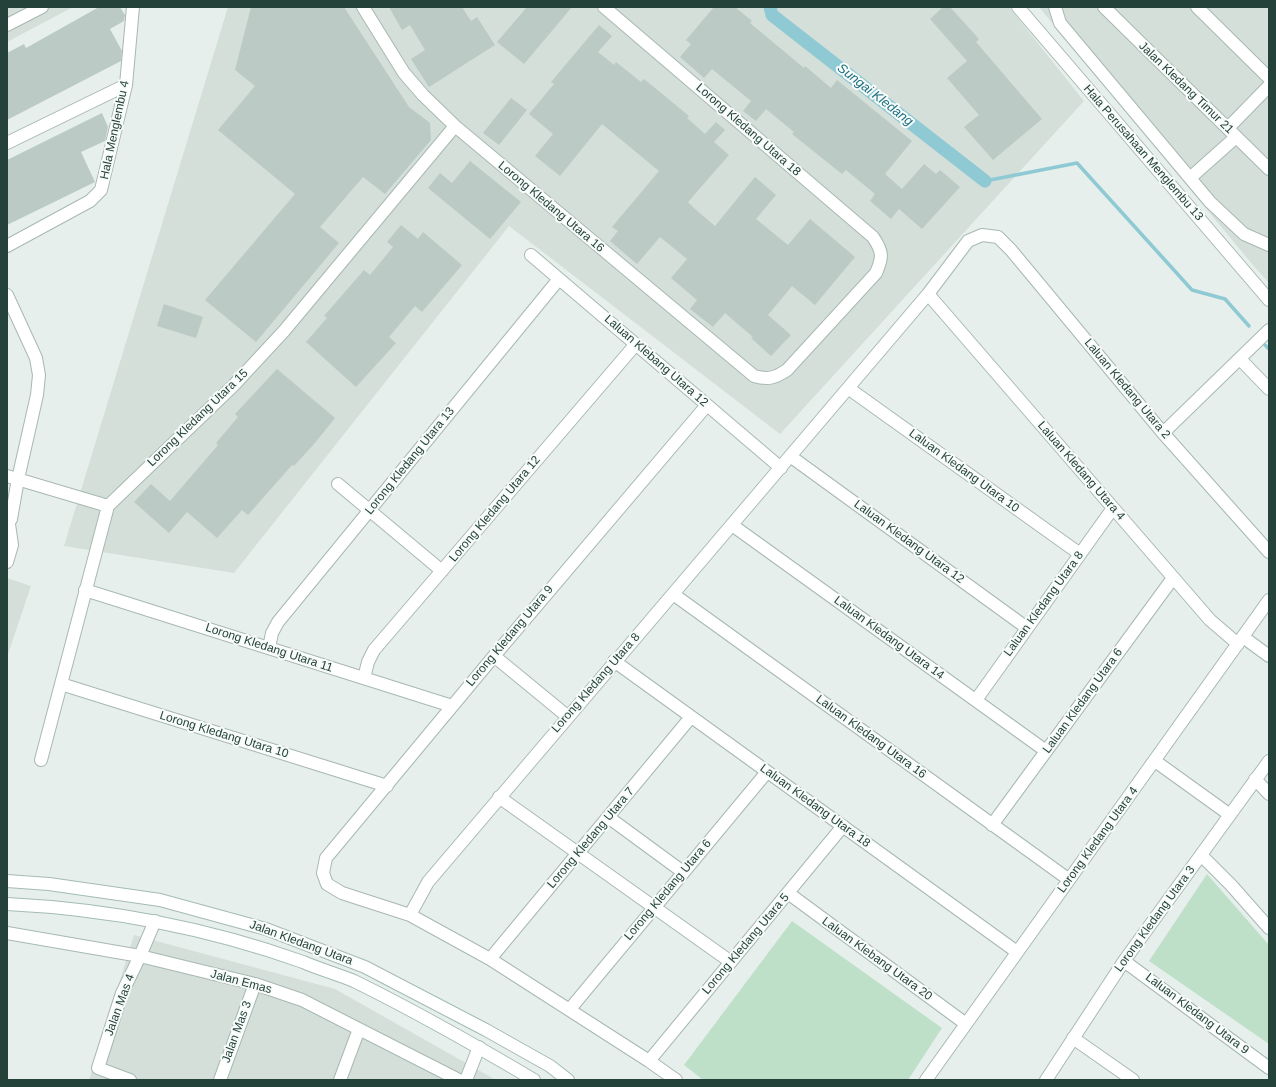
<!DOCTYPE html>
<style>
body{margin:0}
#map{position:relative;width:1276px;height:1087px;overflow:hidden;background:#e6efeb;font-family:Arial,sans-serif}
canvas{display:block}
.frame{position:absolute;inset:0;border:8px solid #24423a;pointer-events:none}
</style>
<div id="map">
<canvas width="1276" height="1087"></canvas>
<div class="frame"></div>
</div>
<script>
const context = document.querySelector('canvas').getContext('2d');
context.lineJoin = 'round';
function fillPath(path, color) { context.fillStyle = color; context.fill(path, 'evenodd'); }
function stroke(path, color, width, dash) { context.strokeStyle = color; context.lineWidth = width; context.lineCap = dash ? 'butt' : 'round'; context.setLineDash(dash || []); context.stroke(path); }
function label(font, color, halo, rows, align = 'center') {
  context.font = font + ' Arial,sans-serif'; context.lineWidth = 4; context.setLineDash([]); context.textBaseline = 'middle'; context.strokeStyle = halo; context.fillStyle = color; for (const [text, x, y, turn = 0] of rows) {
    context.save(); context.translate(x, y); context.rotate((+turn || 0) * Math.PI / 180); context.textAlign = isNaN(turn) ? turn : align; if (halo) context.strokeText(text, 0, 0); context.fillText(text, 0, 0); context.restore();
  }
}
fillPath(new Path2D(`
 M 7,7 L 73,7 L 7,42 Z
 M 228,7 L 1009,7 L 1084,101 L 780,434 L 509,226 L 234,573 L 64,546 Z
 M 1039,7 L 1269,7 L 1269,283 L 1252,264 Z
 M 7,578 L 31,586 L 7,657 Z
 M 134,935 L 335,989 L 496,1080 L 89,1080 Z`), '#d4dfda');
fillPath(new Path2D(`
 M 1207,874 L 1269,945 L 1269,1044 L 1149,961 Z
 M 792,921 L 942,1028 L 908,1080 L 703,1080 L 684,1065 Z`), '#bfe0c8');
stroke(new Path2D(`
 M 985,181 L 1077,163 L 1192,290 L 1225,299 L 1249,326
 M 1265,345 L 1269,349`), '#8ec9d4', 3.5);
stroke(new Path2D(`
 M 770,7 L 772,15 L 985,181`), '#8ec9d4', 13);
fillPath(new Path2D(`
 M 99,7 L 120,7 L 125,15 L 124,21 L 110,29 L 122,51 L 121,61 L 7,120 L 7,53 L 24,44 L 26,48 Z
 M 251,7 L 344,7 L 409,107 L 430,123 L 431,140 L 385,194 L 363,177 L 320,227 L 339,243 L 256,342 L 205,300 L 295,194 L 218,130 L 255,86 L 235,70 Z
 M 389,7 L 462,7 L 471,21 L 477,17 L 495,45 L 429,87 L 411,59 L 425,50 L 410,25 L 402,30 Z
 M 527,7 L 572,7 L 524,64 L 497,42 Z
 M 714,7 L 735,7 L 752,21 L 750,23 L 804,68 L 805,66 L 831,88 L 837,80 L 912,141 L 885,174 L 902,189 L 924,164 L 936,174 L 940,170 L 960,187 L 922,229 L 899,209 L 891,219 L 870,201 L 875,194 L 846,170 L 842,174 L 792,134 L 794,132 L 766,109 L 756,121 L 743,111 L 751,101 L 712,69 L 704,78 L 680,57 L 691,44 L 686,40 Z
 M 943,7 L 950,7 L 979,39 L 976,42 L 1042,119 L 993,160 L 964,127 L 979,115 L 947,78 L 967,61 L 930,19 Z
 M 599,25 L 612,36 L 598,52 L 614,65 L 616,62 L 641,82 L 644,79 L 689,116 L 687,118 L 705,134 L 716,122 L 725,130 L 714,142 L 729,155 L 688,202 L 695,209 L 715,226 L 755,177 L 776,195 L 756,219 L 788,245 L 810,219 L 855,257 L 815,305 L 792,286 L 768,315 L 791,335 L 771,356 L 751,338 L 753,337 L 725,313 L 713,327 L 690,309 L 697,300 L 671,278 L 687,259 L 660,237 L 637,264 L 610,241 L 618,231 L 612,227 L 659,171 L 602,124 L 560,176 L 535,156 L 553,134 L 529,114 L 554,84 L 551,82 Z
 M 511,98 L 527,110 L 499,145 L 483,133 Z
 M 102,113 L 108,127 L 105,141 L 81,152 L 95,182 L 7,225 L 7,160 Z
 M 470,161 L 521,202 L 490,239 L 428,188 L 440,173 L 452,183 Z
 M 401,225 L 418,239 L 423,232 L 462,265 L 422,312 L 415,306 L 389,337 L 396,343 L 356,387 L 306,342 L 327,318 L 324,316 L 364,270 L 370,275 L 393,247 L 387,242 Z
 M 164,304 L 203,317 L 196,338 L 157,326 Z
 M 277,369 L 335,418 L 314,444 L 294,466 L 292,465 L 248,515 L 242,510 L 217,538 L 187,512 L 169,533 L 134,502 L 151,484 L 170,501 L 218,445 L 216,443 L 238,417 L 235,414 Z`), '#bbcac4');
const minor = new Path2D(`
 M 363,7 L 404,73 L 423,95 L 455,126 L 754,376 C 768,380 775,378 787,370 L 876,273 C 883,257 883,252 873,237 L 604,7
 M 1055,7 L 1060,23 L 1210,202 L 1244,234 L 1269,245
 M 1104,7 L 1269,169
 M 1197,7 L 1269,78
 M 7,25 L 42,7
 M 1228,128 L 1269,86
 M 7,143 L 126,85
 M 1190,178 L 1236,137
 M 7,246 L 90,201 L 101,190 L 126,85 L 133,7
 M 531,255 L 781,468
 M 928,294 L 1210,620 L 1238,644
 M 7,295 L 36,358 L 39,375 L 37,395 L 18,479 L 11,519 L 7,525
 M 1240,359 L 1269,389
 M 848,388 L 1080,554
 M 1163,433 L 1269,330
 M 790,456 L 1027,628
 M 7,476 L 108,506
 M 338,484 L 442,571
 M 732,525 L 1046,751
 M 7,562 L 12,545 L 9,524
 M 85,590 L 452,706
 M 673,594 L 1068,879
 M 1243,637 L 1269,656
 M 269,648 L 272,633 L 278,622 L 559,279
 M 494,656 L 567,716
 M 614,661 L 1017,952
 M 364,678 L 368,662 L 374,650 L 636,344
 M 61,684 L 387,786
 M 976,700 L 1113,508
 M 41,760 L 108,506 L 233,386 L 284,331 L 455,126
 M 1155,761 L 1230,815
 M 1255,779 L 1269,794
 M 499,797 L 731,962
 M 608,817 L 683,872
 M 992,825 L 1173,578
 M 1201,855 L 1231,885 L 1269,928
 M 788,893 L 966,1024
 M 410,915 L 428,882 L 928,294 L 968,241 L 982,235 L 998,237 L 1011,250 L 1163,433 L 1269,552
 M 7,933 L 140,956 L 255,984 L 302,1000 L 459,1080
 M 490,959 L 691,717
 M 1124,961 L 1269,1068
 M 570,1009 L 767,772
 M 1073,1038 L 1133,1080
 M 649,1061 L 843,826
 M 130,1080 L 98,1068 L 122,993 L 140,956 L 155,921
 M 220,1080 L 255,984
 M 340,1080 L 359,1029
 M 466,1080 L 479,1047
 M 676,1080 L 649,1061 L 490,959 L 410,915 L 342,893 L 327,884 L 323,873 L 326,858 L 494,656 L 707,405
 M 926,1080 L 1269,600
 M 1046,1080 L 1124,961 L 1269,761`);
const tertiary = new Path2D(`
 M 1018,7 L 1269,300`);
const secondary = new Path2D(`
 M 7,881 L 49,884 L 160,900 L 266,929 L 365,967 L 486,1030 L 550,1066 L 568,1080
 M 7,904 C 108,909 208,928 303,962 C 319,969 337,974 354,981 C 415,1011 475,1045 534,1080`);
stroke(minor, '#a8b8b2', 14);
stroke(tertiary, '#a8b8b2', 14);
stroke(secondary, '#a4bbb3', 14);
stroke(minor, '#fff', 12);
stroke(tertiary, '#fff', 12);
stroke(secondary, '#fff', 12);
label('12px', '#24423a', '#f7fbf9', [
 ["Jalan Kledang Timur 21",1186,88,44],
 ["Hala Menglembu 4",115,130,-78],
 ["Lorong Kledang Utara 18",748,130,41],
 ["Hala Perusahaan Menglembu 13",1143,153,49],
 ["Lorong Kledang Utara 16",551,207,40],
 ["Laluan Klebang Utara 12",656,361,41],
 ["Laluan Kledang Utara 2",1127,389,50],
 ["Lorong Kledang Utara 15",198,418,-44],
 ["Lorong Kledang Utara 13",410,461,-51],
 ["Laluan Kledang Utara 10",964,471,36],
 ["Laluan Kledang Utara 4",1081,471,49],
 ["Lorong Kledang Utara 12",495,509,-50],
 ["Laluan Kledang Utara 12",909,542,36],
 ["Laluan Kledang Utara 8",1044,604,-54],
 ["Lorong Kledang Utara 9",510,636,-50],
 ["Laluan Kledang Utara 14",889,638,36],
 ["Lorong Kledang Utara 11",269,648,18],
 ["Lorong Kledang Utara 8",596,683,-49],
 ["Laluan Kledang Utara 6",1083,701,-54],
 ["Lorong Kledang Utara 10",224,735,17],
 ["Laluan Kledang Utara 16",871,737,36],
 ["Laluan Kledang Utara 18",815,806,36],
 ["Lorong Kledang Utara 7",591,838,-50],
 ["Lorong Kledang Utara 4",1098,840,-54],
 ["Lorong Kledang Utara 6",668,890,-50],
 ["Lorong Kledang Utara 3",1155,919,-54],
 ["Jalan Kledang Utara",301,943,20],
 ["Lorong Kledang Utara 5",746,944,-50],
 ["Laluan Klebang Utara 20",877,959,36],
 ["Jalan Emas",241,982,15],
 ["Jalan Mas 4",120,1005,-70],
 ["Laluan Kledang Utara 9",1197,1014,37],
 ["Jalan Mas 3",237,1032,-70]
]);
label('italic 13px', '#1c6f80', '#f7fbf9', [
 ["Sungai Kledang",875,95,38]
]);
</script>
